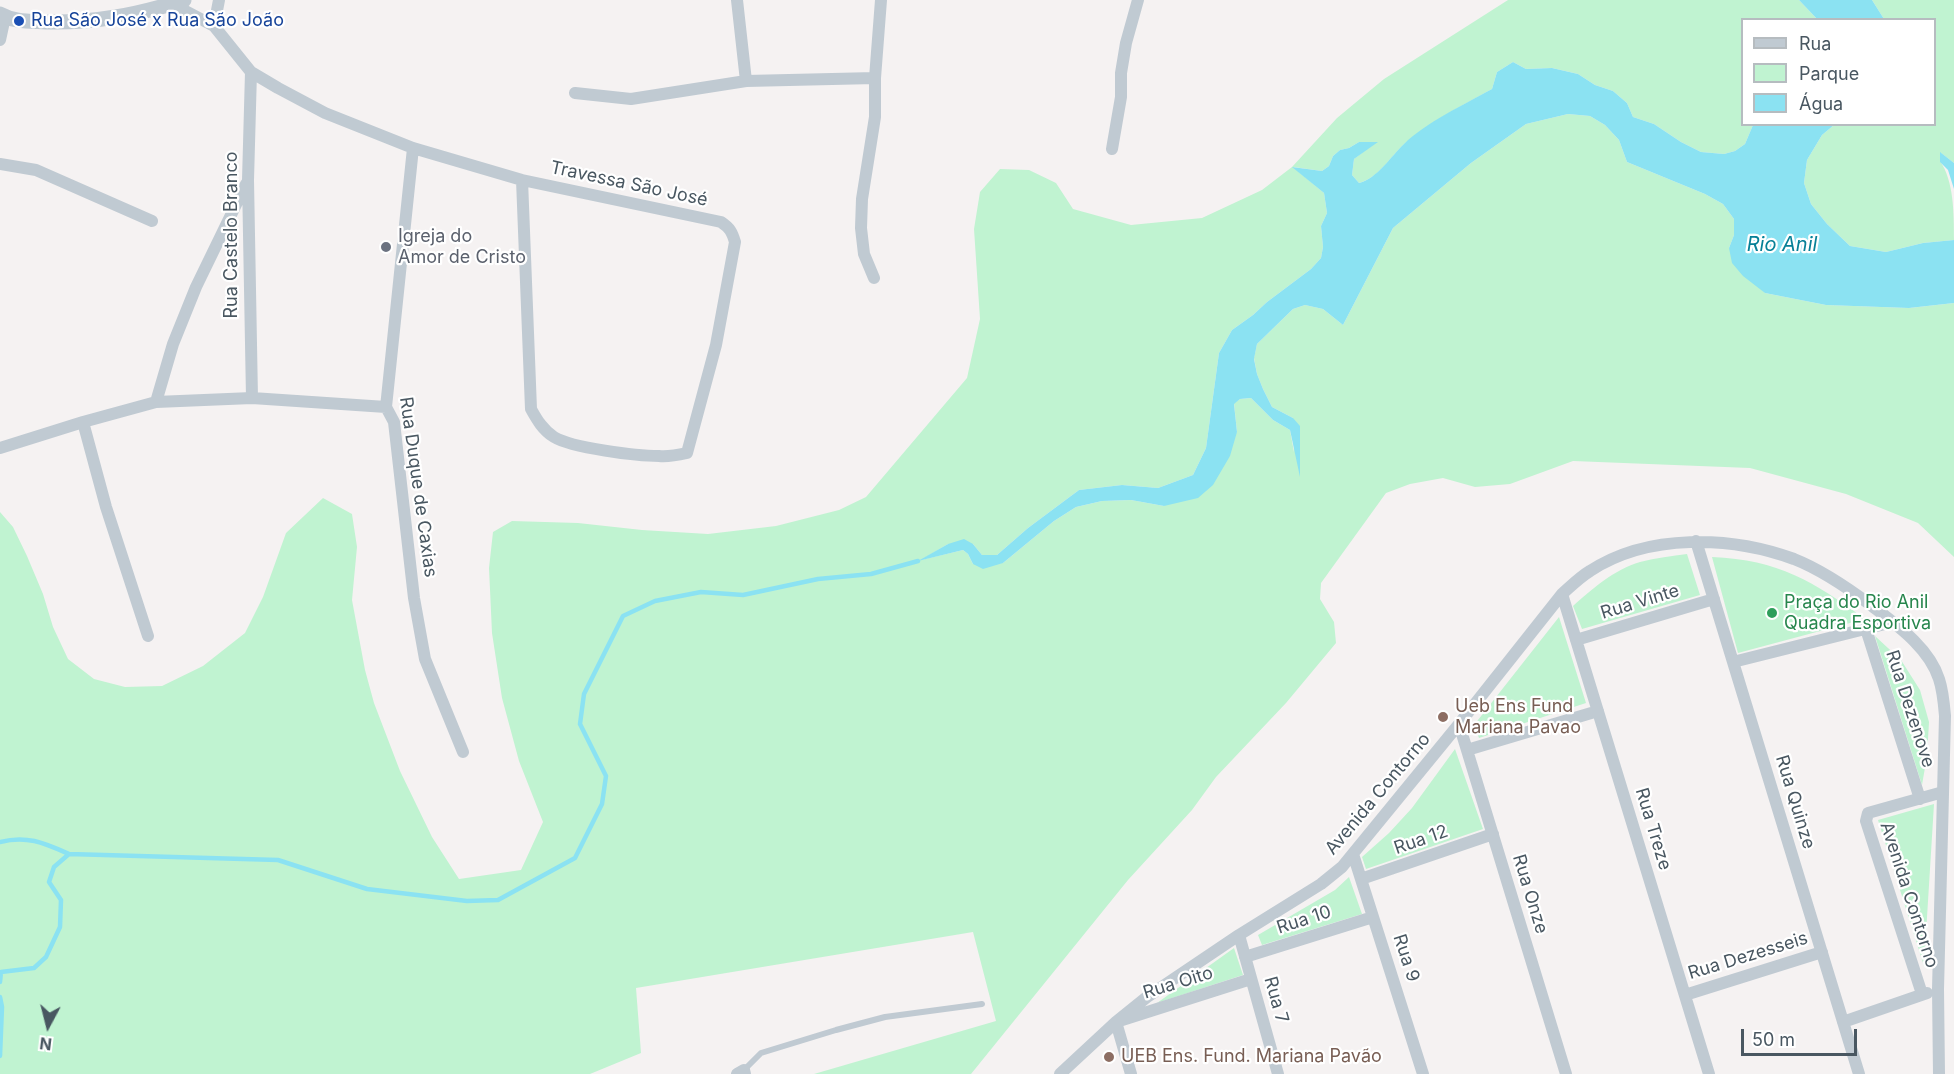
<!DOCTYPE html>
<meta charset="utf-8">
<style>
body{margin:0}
#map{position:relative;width:1954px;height:1074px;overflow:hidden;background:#f5f2f2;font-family:Inter,sans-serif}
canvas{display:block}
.legend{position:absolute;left:1741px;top:18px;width:195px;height:108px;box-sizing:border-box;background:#fff;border:2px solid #b6bcc0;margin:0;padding:8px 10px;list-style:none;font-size:18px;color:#495761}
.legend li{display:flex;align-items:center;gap:12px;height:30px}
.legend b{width:30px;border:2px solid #b6bcc0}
.north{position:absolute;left:18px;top:996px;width:60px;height:60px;-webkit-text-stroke:4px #fff;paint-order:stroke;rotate:187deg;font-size:16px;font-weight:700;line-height:24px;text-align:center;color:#495761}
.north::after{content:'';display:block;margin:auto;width:21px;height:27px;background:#495761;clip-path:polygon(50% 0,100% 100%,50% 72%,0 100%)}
.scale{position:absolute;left:1741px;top:1029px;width:116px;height:27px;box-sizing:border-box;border:3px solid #495761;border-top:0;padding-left:8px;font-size:18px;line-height:21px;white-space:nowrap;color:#495761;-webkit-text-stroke:4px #fff;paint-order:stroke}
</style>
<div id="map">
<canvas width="1954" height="1074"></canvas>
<ul class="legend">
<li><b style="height:8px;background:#c0cad2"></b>Rua</li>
<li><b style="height:16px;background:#c0f3d1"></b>Parque</li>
<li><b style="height:16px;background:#8be2f2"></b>Água</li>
</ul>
<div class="north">N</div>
<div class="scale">50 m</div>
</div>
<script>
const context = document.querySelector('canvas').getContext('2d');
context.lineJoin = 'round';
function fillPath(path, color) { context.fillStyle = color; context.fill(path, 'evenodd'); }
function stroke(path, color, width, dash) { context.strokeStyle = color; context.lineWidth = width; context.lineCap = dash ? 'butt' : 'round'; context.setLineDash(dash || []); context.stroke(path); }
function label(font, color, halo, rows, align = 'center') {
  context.font = font + ' Inter,sans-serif'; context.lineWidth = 4.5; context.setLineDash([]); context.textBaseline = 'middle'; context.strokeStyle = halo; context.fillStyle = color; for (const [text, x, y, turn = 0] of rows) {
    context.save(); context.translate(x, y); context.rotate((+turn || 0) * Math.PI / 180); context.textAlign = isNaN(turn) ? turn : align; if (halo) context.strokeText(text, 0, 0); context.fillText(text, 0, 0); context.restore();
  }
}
fillPath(new Path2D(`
 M 1508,0 L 1799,0 L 1817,19 L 1742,20 L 1742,124 L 1753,125 L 1745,144 L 1735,151 L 1724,154 L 1701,152 L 1681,142 L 1654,124 L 1633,117 L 1627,103 L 1613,91 L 1595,85 L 1578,74 L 1552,68 L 1526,69 L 1513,62 L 1497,72 L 1492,89 C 1463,105 1433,120 1408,141 C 1391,154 1381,177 1359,183 L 1352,175 L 1354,159 L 1376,142 L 1359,142 L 1349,148 L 1340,150 L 1333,156 L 1329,166 L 1322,171 L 1293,167 L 1324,193 L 1327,213 L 1321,226 L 1323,247 L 1321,258 L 1311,269 L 1267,302 L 1253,315 L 1232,330 L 1219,353 L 1206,448 L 1193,475 L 1158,488 L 1122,485 L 1079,490 L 1028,528 L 997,555 L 982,555 L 973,544 L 948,544 L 921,560 L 963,550 L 968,554 L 973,564 L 1003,563 L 1054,521 L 1076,507 L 1102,501 L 1131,500 L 1164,506 L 1237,432 L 1234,403 L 1240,399 L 1251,398 L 1273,420 L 1290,430 L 1294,452 L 1293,418 L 1272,407 L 1263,389 L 1257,374 L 1254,358 L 1257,344 L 1293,309 L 1305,305 L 1323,309 L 1343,325 L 1393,228 L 1471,163 L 1526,124 L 1568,114 L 1590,116 L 1605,125 L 1619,140 L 1627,162 L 1705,194 L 1723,204 L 1734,219 L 1734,235 L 1729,248 L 1765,293 L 1826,305 L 1909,308 L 1954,303 L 1954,557 L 1918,523 L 1846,494 L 1750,468 L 1573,461 L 1510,484 L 1475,487 L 1443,478 L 1410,484 L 1386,493 L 1321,583 L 1320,599 L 1334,622 L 1336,643 L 1286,703 L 1216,777 L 1192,810 L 1128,880 L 971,1074 L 814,1074 L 996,1021 L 973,932 L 636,988 L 641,1053 L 590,1074 L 0,1074 L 0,512 L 13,527 L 27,556 L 43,594 L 53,627 L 68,659 L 94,679 L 125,687 L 162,686 L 203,666 L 245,633 L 263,597 L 286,533 L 323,498 L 352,514 L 357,547 L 352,600 L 365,670 L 374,703 L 400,771 L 432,837 L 459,879 L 521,870 L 543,822 L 519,761 L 502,698 L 492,633 L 489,568 L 493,532 L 512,521 L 578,523 L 642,530 L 708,534 L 776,526 L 839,510 L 866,497 L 967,378 L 980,319 L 974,229 L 980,192 L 1000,169 L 1029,170 L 1056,183 L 1073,209 L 1131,225 L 1202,218 L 1262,190 L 1292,167 L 1337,118 L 1384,79 Z
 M 1872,0 L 1954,0 L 1954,163 L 1941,153 L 1940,161 C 1954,181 1954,214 1954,240 L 1923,243 L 1886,252 L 1850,246 L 1827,224 L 1811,204 L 1804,183 L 1807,160 L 1822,135 L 1834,125 L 1934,124 L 1934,20 L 1884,19 Z
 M 1687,554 L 1700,595 L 1582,629 L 1573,606 C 1592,589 1615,569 1640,562 C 1656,558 1672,556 1687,554 Z
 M 1712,557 C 1779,560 1813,581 1865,619 L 1738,653 Z
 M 1559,617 L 1586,703 L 1479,738 L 1474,725 Z
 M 1875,636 L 1901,660 L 1920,690 L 1929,722 L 1927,756 L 1922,785 Z
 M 1455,749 L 1483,829 L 1366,869 L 1362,857 L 1389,833 L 1412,808 Z
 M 1934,804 L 1924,966 L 1878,820 Z
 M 1349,877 L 1362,914 L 1262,945 L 1258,935 L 1335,890 Z
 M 1234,948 L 1243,975 L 1157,1003 Z`), '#c0f3d1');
fillPath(new Path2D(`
 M 1799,0 L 1872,0 L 1884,19 L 1817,19 Z
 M 1513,62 L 1526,69 L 1552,68 L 1578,74 L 1595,85 L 1613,91 L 1627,103 L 1633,117 L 1654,124 L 1681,142 L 1701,152 L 1724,154 L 1735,151 L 1745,144 L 1753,125 L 1834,125 L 1822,135 L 1807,160 L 1804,183 L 1811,204 L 1827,224 L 1850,246 L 1886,252 L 1923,243 L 1954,240 L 1954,303 L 1909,308 L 1826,305 L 1765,293 L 1743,276 L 1732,263 L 1729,248 L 1734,235 L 1734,219 L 1723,204 L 1705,194 L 1627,162 L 1619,140 L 1605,125 L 1590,116 L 1568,114 L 1526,124 L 1471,163 L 1393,228 L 1343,325 L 1323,309 L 1305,305 L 1293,309 L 1257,344 L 1254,359 L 1257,374 L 1263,389 L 1272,407 L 1293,418 L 1300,426 L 1300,477 L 1290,430 L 1273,420 L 1251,398 L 1240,399 L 1234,404 L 1237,432 L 1230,456 L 1213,485 L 1198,498 L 1164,506 L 1131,500 L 1102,501 L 1076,507 L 1054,521 L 1003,563 L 983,569 L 973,564 L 968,554 L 963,550 L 918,561 L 948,544 L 964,539 L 973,544 L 982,555 L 997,555 L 1028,528 L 1079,490 L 1122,485 L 1158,488 L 1193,475 L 1206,448 L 1219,353 L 1232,330 L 1253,315 L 1267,302 L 1311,269 L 1321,258 L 1323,247 L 1321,226 L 1327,213 L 1324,193 L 1292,167 L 1322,171 L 1329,166 L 1333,156 L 1340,150 L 1349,148 L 1359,142 L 1378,142 L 1354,159 L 1352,175 L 1359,183 C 1378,178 1390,157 1404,144 C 1425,123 1465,104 1492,89 L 1497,72 Z
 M 1940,152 L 1954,163 L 1954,189 L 1948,170 L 1940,162 Z`), '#8be2f2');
stroke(new Path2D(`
 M 0,842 C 27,835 44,843 69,854
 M 0,982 L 1,972 L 34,968 L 46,957 L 60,927 L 61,900 L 49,882 L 54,867 L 69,854 L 278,860 L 367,889 L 467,901 L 498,900 L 575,858 L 602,804 L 606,776 L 580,724 L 584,694 L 623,616 L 655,601 L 701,592 L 743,595 L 818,579 L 871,574 L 918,561
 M 0,997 L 2,1007 L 0,1056`), '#8be2f2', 4.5);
stroke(new Path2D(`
 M 744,1070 L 761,1053 L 836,1030 L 885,1017 L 982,1004`), '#c0cad2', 6);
stroke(new Path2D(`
 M 737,0 L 746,81
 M 172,4 L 214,26 L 251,72 L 278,88 L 325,113 L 413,148 L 522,180 L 721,222 C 730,228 732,232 735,242 L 716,345 L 687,453 C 678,455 669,457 659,456 C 637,456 572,448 554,437 C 543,430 537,420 531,409 L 522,180
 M 214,26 L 219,0
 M 0,40 L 5,17
 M 251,72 L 248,180 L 252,398
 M 575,93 L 631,99 L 746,81 L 875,78
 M 413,148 L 386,407 L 394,422 L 414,598 L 425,659 L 463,752
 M 1112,149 L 1121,97 L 1121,73 L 1126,43 L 1138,0
 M 0,164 L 36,170 L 152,221
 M 874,278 L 864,254 L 861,228 L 862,199 L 875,117 L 875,78 L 881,0
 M 156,402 L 173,344 L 196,287 L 246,184
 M 83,422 L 106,507 L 148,636
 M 0,448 L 83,422 L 156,402 L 252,398 L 386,407
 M 1696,541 L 1859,1074
 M 1562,594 L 1709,1074
 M 1866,629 L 1920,799
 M 1576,640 L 1714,599
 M 1733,662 L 1893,622
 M 1459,724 L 1566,1074
 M 1467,750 L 1598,711
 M 1353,854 L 1423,1074
 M 1361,879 L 1493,834
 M 1239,935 L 1278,1074
 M 1245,957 L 1373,917
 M 1922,994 L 1866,821 L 1868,813 L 1943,792
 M 1685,995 L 1822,952
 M 1843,1022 L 1927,993
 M 737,1074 L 744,1070 L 745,1074
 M 1060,1074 L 1116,1022 L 1147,997 L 1239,935 L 1321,884 L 1342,867 L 1459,724 L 1562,594 C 1571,586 1580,577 1590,571 C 1648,533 1731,536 1794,559 C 1822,570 1848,588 1872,606 C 1898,626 1929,648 1939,679 C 1943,691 1944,704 1945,716 L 1938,989 L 1939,1074
 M 1131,1074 L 1116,1022 L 1251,979`), '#c0cad2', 12);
stroke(new Path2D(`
 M 0,14 C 14,22 30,21 46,22 C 95,23 137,15 184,0`), '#c0cad2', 15);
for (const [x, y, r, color] of [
 [19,21,6,"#1a4fb4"],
 [386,247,6,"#6b7280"],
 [1772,613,6,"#2e9e5b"],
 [1443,717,6,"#8d6e63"],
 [1109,1057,6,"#8d6e63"]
]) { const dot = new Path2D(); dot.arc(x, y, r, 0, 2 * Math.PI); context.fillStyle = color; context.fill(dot); stroke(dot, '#fff', 2); }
label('18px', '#164399', '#fff', [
 ["Rua São José x Rua São João",31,21]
], 'left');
label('18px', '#495761', '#fff', [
 ["Travessa São José",629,184,12],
 ["Rua Castelo Branco",232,235,-90],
 ["Rua Duque de Caxias",418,487,82],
 ["Rua Vinte",1640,602,-17],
 ["Rua Dezenove",1910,709,72],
 ["Avenida Contorno",1378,794,-50],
 ["Rua Quinze",1795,802,73],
 ["Rua Treze",1653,829,73],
 ["Rua 12",1421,840,-19],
 ["Rua Onze",1530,894,73],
 ["Avenida Contorno",1909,895,72],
 ["Rua 10",1304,920,-18],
 ["Rua Dezesseis",1748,956,-17],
 ["Rua 9",1406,958,72],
 ["Rua Oito",1178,983,-17],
 ["Rua 7",1276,1000,74]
]);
label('18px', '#5b616d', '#fff', [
 ["Igreja do",398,237],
 ["Amor de Cristo",398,258]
], 'left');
label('18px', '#27864d', '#fff', [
 ["Praça do Rio Anil",1784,603],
 ["Quadra Esportiva",1784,624]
], 'left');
label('18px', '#785e54', '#fff', [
 ["Ueb Ens Fund",1455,707],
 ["Mariana Pavao",1455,728],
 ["UEB Ens. Fund. Mariana Pavão",1121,1057]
], 'left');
label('italic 20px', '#078097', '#fff', [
 ["Rio Anil",1782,245]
]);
</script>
